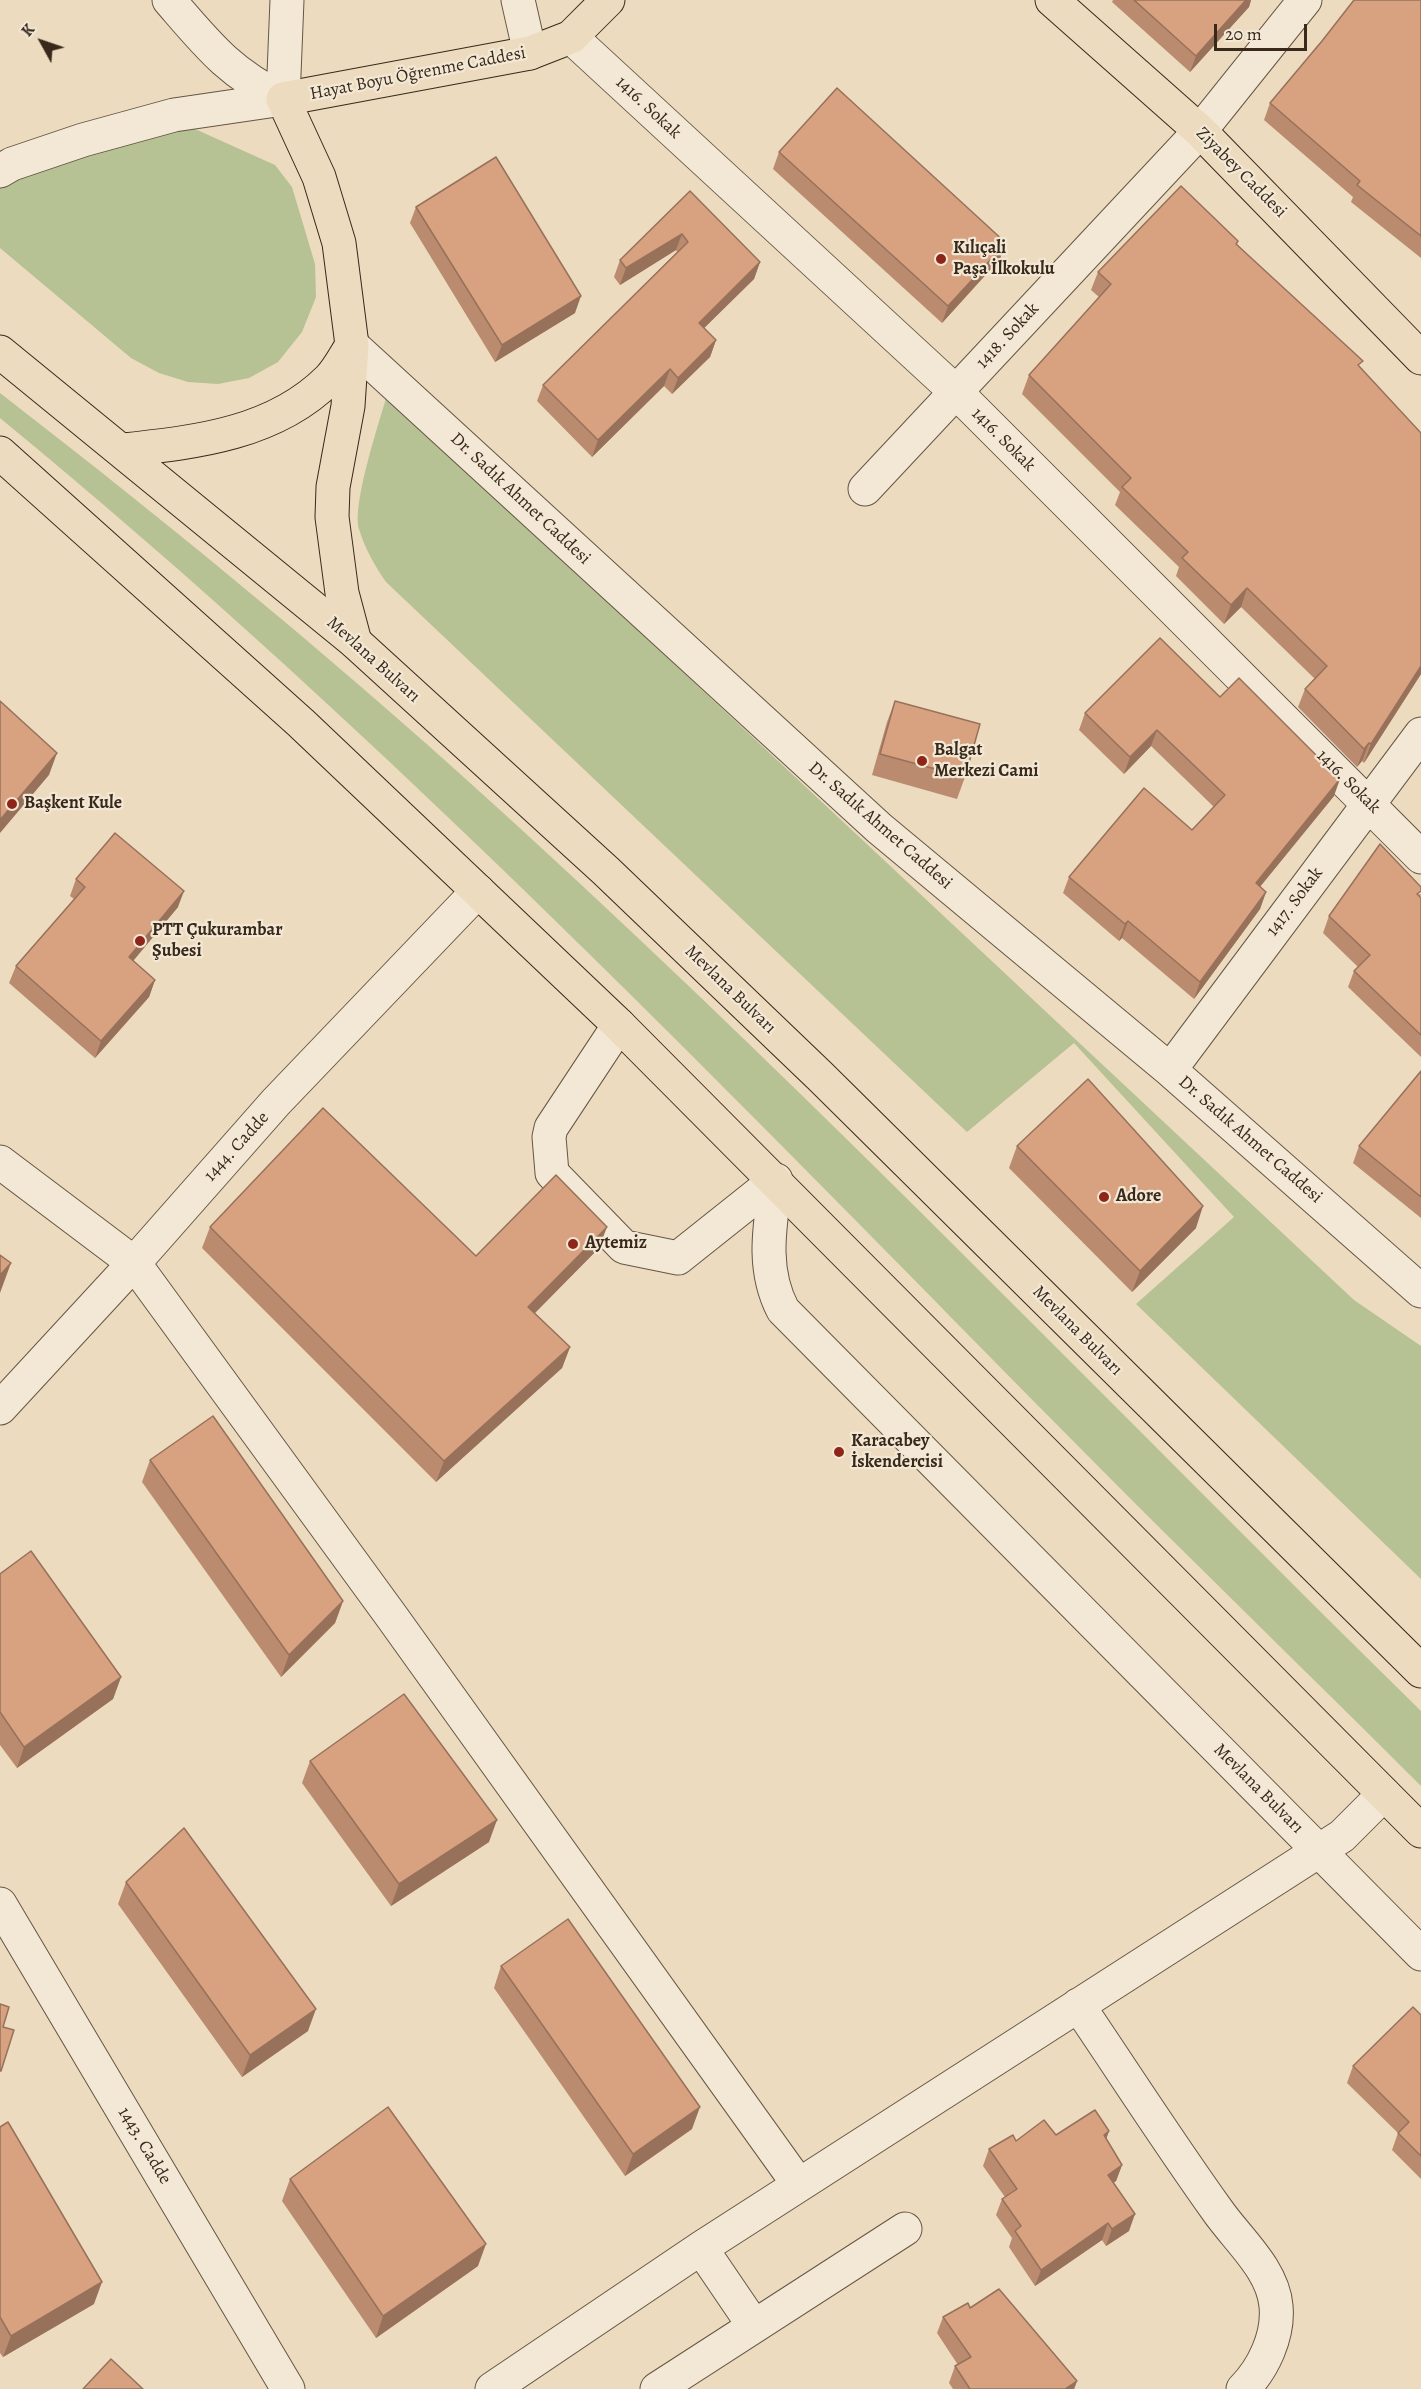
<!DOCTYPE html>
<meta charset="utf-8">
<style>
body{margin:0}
#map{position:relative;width:1421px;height:2389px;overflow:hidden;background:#ecdbbf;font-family:Alegreya,serif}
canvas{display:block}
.north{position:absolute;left:12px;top:12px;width:60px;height:60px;-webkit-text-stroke:4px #f3e8d5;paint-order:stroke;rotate:310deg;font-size:16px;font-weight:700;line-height:24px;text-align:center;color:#38291b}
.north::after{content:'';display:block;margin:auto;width:21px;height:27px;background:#38291b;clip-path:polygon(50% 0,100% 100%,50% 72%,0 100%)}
.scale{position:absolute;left:1214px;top:24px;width:93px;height:27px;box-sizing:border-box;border:3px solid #38291b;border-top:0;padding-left:8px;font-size:18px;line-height:21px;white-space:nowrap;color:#38291b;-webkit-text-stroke:4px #f3e8d5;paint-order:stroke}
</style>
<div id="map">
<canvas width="1421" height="2389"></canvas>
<div class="north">K</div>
<div class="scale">20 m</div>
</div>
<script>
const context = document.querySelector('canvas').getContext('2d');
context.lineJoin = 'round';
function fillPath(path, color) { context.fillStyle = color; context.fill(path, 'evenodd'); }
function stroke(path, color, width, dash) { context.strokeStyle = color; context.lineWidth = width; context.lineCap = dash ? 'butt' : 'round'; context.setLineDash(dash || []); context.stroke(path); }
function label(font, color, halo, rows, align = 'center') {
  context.font = font + ' Alegreya,serif'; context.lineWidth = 4.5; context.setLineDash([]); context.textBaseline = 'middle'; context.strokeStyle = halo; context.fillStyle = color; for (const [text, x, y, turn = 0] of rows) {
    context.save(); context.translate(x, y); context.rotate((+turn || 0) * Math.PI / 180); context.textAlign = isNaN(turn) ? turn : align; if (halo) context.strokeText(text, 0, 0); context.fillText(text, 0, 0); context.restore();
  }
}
fillPath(new Path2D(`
 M 195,129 L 275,165 L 292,187 L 315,264 L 316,297 L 302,332 L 278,362 L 249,378 L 218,384 L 188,382 L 159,373 L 131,358 L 0,248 L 0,188 L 42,168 L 150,132 Z
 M 0,393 C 180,532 356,677 523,831 C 832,1114 1122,1417 1421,1711 L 1421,1786 C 1311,1676 1199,1568 1090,1458 C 738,1102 388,736 0,418 Z
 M 387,395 L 1354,1300 L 1421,1346 L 1421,1579 L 1136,1304 L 1234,1217 L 1074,1043 L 967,1132 L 386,582 C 375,566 365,549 359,529 C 352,504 379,423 387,395 Z`), '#b6c194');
const minor = new Path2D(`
 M 169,0 C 207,44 229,73 283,99
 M 518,0 L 530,53
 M 571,37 L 956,392 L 1421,857
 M 283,99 L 287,0
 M 0,171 L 12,164 L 83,140 L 174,115 L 283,99
 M 352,345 L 879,828 L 1170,1070 L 1421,1291
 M 865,489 L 1200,131 L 1305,0
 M 619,1025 L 551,1128 L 549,1137 L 552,1173 L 624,1247 L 678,1258 L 776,1180
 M 1170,1070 L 1421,734
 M 0,1162 L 134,1263 L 392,1617 L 799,2185
 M 776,1180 C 770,1225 761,1268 783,1310 L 1421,1954
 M 0,1408 L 134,1263 L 276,1102 L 478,891
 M 0,1904 L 288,2389
 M 1078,2005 C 1124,2073 1169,2143 1217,2210 C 1237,2239 1273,2269 1276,2306 C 1279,2336 1263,2369 1243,2389
 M 701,2248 L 754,2326
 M 492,2389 L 701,2248 L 1342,1836 L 1384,1794
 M 657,2389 L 905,2229`);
const major = new Path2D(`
 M 1052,0 L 1200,131 L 1421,358
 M 124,450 C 196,442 274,434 329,379 C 338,370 345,356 352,345
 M 355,642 L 342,593 L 332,517 L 333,487 L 348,406 L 352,345 L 339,243 L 319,177 L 283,99 L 530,53 L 571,37 L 608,0`);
const highway = new Path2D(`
 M 0,352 L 355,642 L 606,871 L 821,1077 L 1421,1671
 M 0,453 L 301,723 L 619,1025 L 1421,1831`);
stroke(minor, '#655644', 35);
stroke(major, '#38291b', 35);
stroke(highway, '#38291b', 35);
stroke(minor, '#f3e8d5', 33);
stroke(major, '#ecdbbf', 33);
stroke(highway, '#ecdbbf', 33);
fillPath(new Path2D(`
 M 1113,0 L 1251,0 L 1249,7 L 1190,72 L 1112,2 Z
 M 1421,0 L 1421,258 L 1351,202 L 1353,197 L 1264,120 L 1270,103 L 1322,41 Z
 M 779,152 L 1000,259 L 942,323 L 773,169 Z
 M 690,191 L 760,262 L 754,279 L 704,328 L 716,340 L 710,357 L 672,394 L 664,386 L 592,457 L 537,401 L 543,385 L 677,252 L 676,250 L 620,285 L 614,277 L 620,260 Z
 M 416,207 L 575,313 L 495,362 L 410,223 Z
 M 1237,244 L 1360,368 L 1421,674 L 1364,763 L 1362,761 L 1357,767 L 1298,707 L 1305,689 L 1315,679 L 1241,607 L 1224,624 L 1176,576 L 1179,567 L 1115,505 L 1120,492 L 1022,394 L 1029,375 L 1099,297 L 1091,290 L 1098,272 Z
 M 1220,697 L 1334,796 L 1260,887 L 1266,892 L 1260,909 L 1194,999 L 1122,938 L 1119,941 L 1063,893 L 1069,877 L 1192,830 L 1214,807 L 1151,746 L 1124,774 L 1079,730 L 1085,713 Z
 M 895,701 L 965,777 L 957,799 L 872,775 L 887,722 Z
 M 76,879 L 178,907 L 133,961 L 155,980 L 149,997 L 95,1058 L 9,983 L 16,966 L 74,899 L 70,896 Z
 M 1421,894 L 1420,897 L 1421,898 L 1421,1057 L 1348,987 L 1354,971 L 1358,967 L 1323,933 L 1329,916 Z
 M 1421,1071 L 1421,1218 L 1353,1163 L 1359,1146 Z
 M 1017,1146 L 1196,1228 L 1132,1292 L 1009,1168 Z
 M 210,1227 L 476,1256 L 599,1248 L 535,1313 L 570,1347 L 562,1368 L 436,1482 L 202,1248 Z
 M 150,1460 L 343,1601 L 335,1623 L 281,1677 L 142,1482 Z
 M 0,1574 L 121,1677 L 113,1699 L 17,1768 L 0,1745 Z
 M 310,1761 L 489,1842 L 391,1906 L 302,1783 Z
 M 126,1882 L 308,2031 L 242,2077 L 118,1904 Z
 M 501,1966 L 692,2129 L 625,2176 L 494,1988 Z
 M 1421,2015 L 1421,2179 L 1392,2150 L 1398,2133 L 1347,2083 L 1353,2066 Z
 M 0,2127 L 94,2304 L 3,2357 L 0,2353 Z
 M 1109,2131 L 1106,2139 L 1122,2165 L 1116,2181 L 1113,2183 L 1129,2231 L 1106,2246 L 1102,2240 L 1035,2286 L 1009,2247 L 1012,2238 L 996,2215 L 1002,2199 L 1005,2197 L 983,2166 L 989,2149 L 1016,2141 L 1056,2135 Z
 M 290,2179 L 478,2266 L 376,2338 L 282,2201 Z
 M 970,2308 L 1077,2381 L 1074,2389 L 953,2389 L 949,2383 L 955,2366 L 958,2365 L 937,2333 L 943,2317 Z`), '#ba8b6f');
fillPath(new Path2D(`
 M 1246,0 L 1251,0 L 1249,7 L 1190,72 L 1196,56 Z
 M 682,234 L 676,250 L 620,285 L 626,268 Z
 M 1006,243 L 1000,259 L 942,323 L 948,306 Z
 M 760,262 L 754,279 L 693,339 L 699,323 Z
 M 581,296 L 575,313 L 495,362 L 502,345 Z
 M 716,340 L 710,357 L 672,394 L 678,378 Z
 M 670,369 L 664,386 L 592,457 L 598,440 Z
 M 1247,588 L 1241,607 L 1224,624 L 1231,605 Z
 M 1421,666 L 1421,674 L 1364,763 L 1371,744 Z
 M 1157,730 L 1151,746 L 1124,774 L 1130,757 Z
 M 1369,743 L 1362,761 L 1357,767 L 1364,749 Z
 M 57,753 L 49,775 L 0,833 L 0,820 Z
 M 1340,779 L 1334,796 L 1249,900 L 1256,883 Z
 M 184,891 L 178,907 L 123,973 L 129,957 Z
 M 1266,892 L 1260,909 L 1194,999 L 1200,982 Z
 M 1128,921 L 1122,938 L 1119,941 L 1125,924 Z
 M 155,980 L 149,997 L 95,1058 L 101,1041 Z
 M 1203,1206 L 1196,1228 L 1132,1292 L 1140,1271 Z
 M 607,1227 L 599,1248 L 520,1328 L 528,1307 Z
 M 11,1263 L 0,1293 L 0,1275 Z
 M 570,1347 L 562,1368 L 436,1482 L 444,1461 Z
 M 343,1601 L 335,1623 L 281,1677 L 289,1655 Z
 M 121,1677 L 113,1699 L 17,1768 L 24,1747 Z
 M 497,1820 L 489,1842 L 391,1906 L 399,1884 Z
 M 316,2009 L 308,2031 L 242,2077 L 250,2055 Z
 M 700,2107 L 692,2129 L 625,2176 L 633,2154 Z
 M 1109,2131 L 1103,2148 L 1104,2135 Z
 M 1122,2165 L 1116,2181 L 1102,2192 L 1108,2175 Z
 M 1135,2214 L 1129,2231 L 1106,2246 L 1112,2229 Z
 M 1108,2223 L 1102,2240 L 1035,2286 L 1041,2270 Z
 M 486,2244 L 478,2266 L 376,2338 L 383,2316 Z
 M 102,2282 L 94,2304 L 3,2357 L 11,2336 Z
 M 1077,2381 L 1074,2389 L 1065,2389 Z`), '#97715a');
const building = new Path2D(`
 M 1134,0 L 1246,0 L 1196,56 Z
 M 1354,0 L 1421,0 L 1421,236 L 1357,185 L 1360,181 L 1270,103 L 1322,41 Z
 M 837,88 L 1006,243 L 948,306 L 779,152 Z
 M 496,157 L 581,296 L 502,345 L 416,207 Z
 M 1181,186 L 1238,241 L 1236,244 L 1363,361 L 1358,365 L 1421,433 L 1421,666 L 1371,744 L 1369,743 L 1364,749 L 1305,689 L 1327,666 L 1247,588 L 1231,605 L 1182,558 L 1188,552 L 1122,487 L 1131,478 L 1029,375 L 1111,284 L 1098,272 Z
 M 690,191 L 760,262 L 699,323 L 716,340 L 678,378 L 670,369 L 598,440 L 543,385 L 688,242 L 682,234 L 626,268 L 620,260 Z
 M 1160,638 L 1220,697 L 1239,678 L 1340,779 L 1256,883 L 1266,892 L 1200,982 L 1128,921 L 1125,924 L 1069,877 L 1144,788 L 1192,830 L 1225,795 L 1157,730 L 1130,757 L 1085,713 Z
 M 0,701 L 57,753 L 0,820 Z
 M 895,701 L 980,724 L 965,777 L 880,754 Z
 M 115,833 L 184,891 L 129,957 L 155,980 L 101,1041 L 16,966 L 85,887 L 76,879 Z
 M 1380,844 L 1421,887 L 1421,891 L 1417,894 L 1421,898 L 1421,1035 L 1354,971 L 1370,955 L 1329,916 Z
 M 1421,1071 L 1421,1197 L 1359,1146 Z
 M 1088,1079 L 1203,1206 L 1140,1271 L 1017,1146 Z
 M 323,1108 L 476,1256 L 556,1175 L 607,1227 L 528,1307 L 570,1347 L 444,1461 L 210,1227 Z
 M 0,1255 L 11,1263 L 0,1275 Z
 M 213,1416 L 343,1601 L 289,1655 L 150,1460 Z
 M 31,1551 L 121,1677 L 24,1747 L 0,1712 L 0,1574 Z
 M 404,1694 L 497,1820 L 399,1884 L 310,1761 Z
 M 184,1828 L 316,2009 L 250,2055 L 126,1882 Z
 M 568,1919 L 700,2107 L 633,2154 L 501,1966 Z
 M 0,2004 L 9,2007 L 3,2027 L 14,2030 L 1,2071 L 0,2071 Z
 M 1413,2007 L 1421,2015 L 1421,2156 L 1398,2133 L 1409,2122 L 1353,2066 Z
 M 388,2107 L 486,2244 L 383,2316 L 290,2179 Z
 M 1095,2110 L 1109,2131 L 1104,2135 L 1122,2165 L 1108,2175 L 1135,2214 L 1112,2229 L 1108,2223 L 1041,2270 L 1015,2231 L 1021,2226 L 1002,2199 L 1017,2189 L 989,2149 L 1013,2135 L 1016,2141 L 1044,2120 L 1056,2135 Z
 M 8,2122 L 102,2282 L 11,2336 L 0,2317 L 0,2127 Z
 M 999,2289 L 1077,2381 L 1065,2389 L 970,2389 L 955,2366 L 971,2357 L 943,2317 L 968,2303 L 970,2308 Z
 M 111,2359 L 143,2389 L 83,2389 Z`);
fillPath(building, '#d8a281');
stroke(building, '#97715a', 1.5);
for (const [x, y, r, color] of [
 [941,259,6,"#8f2418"],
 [922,761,6,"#8f2418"],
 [12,804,6,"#8f2418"],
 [140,941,6,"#8f2418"],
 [1104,1197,6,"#8f2418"],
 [573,1244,6,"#8f2418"],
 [839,1452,6,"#8f2418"]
]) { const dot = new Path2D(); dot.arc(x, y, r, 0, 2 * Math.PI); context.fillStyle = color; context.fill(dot); stroke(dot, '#f3e8d5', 2); }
label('18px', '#38291b', '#f3e8d5', [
 ["Hayat Boyu Öğrenme Caddesi",418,74,-11],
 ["1416. Sokak",648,108,43],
 ["Ziyabey Caddesi",1241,173,45],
 ["1418. Sokak",1008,336,-47],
 ["1416. Sokak",1003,440,45],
 ["Dr. Sadık Ahmet Caddesi",520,499,43],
 ["Mevlana Bulvarı",373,660,42],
 ["1416. Sokak",1348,782,45],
 ["Dr. Sadık Ahmet Caddesi",880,826,41],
 ["1417. Sokak",1295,902,-53],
 ["Mevlana Bulvarı",730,990,44],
 ["Dr. Sadık Ahmet Caddesi",1250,1140,41],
 ["1444. Cadde",237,1147,-48],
 ["Mevlana Bulvarı",1077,1331,45],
 ["Mevlana Bulvarı",1258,1789,45],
 ["1443. Cadde",144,2146,59]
]);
label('bold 18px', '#38291b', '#f3e8d5', [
 ["Kılıçali",953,249],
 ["Paşa İlkokulu",953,270],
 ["Balgat",934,751],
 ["Merkezi Cami",934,772],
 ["Başkent Kule",24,804],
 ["PTT Çukurambar",152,931],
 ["Şubesi",152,952],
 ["Adore",1116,1197],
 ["Aytemiz",585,1244],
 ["Karacabey",851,1442],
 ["İskendercisi",851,1463]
], 'left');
</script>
